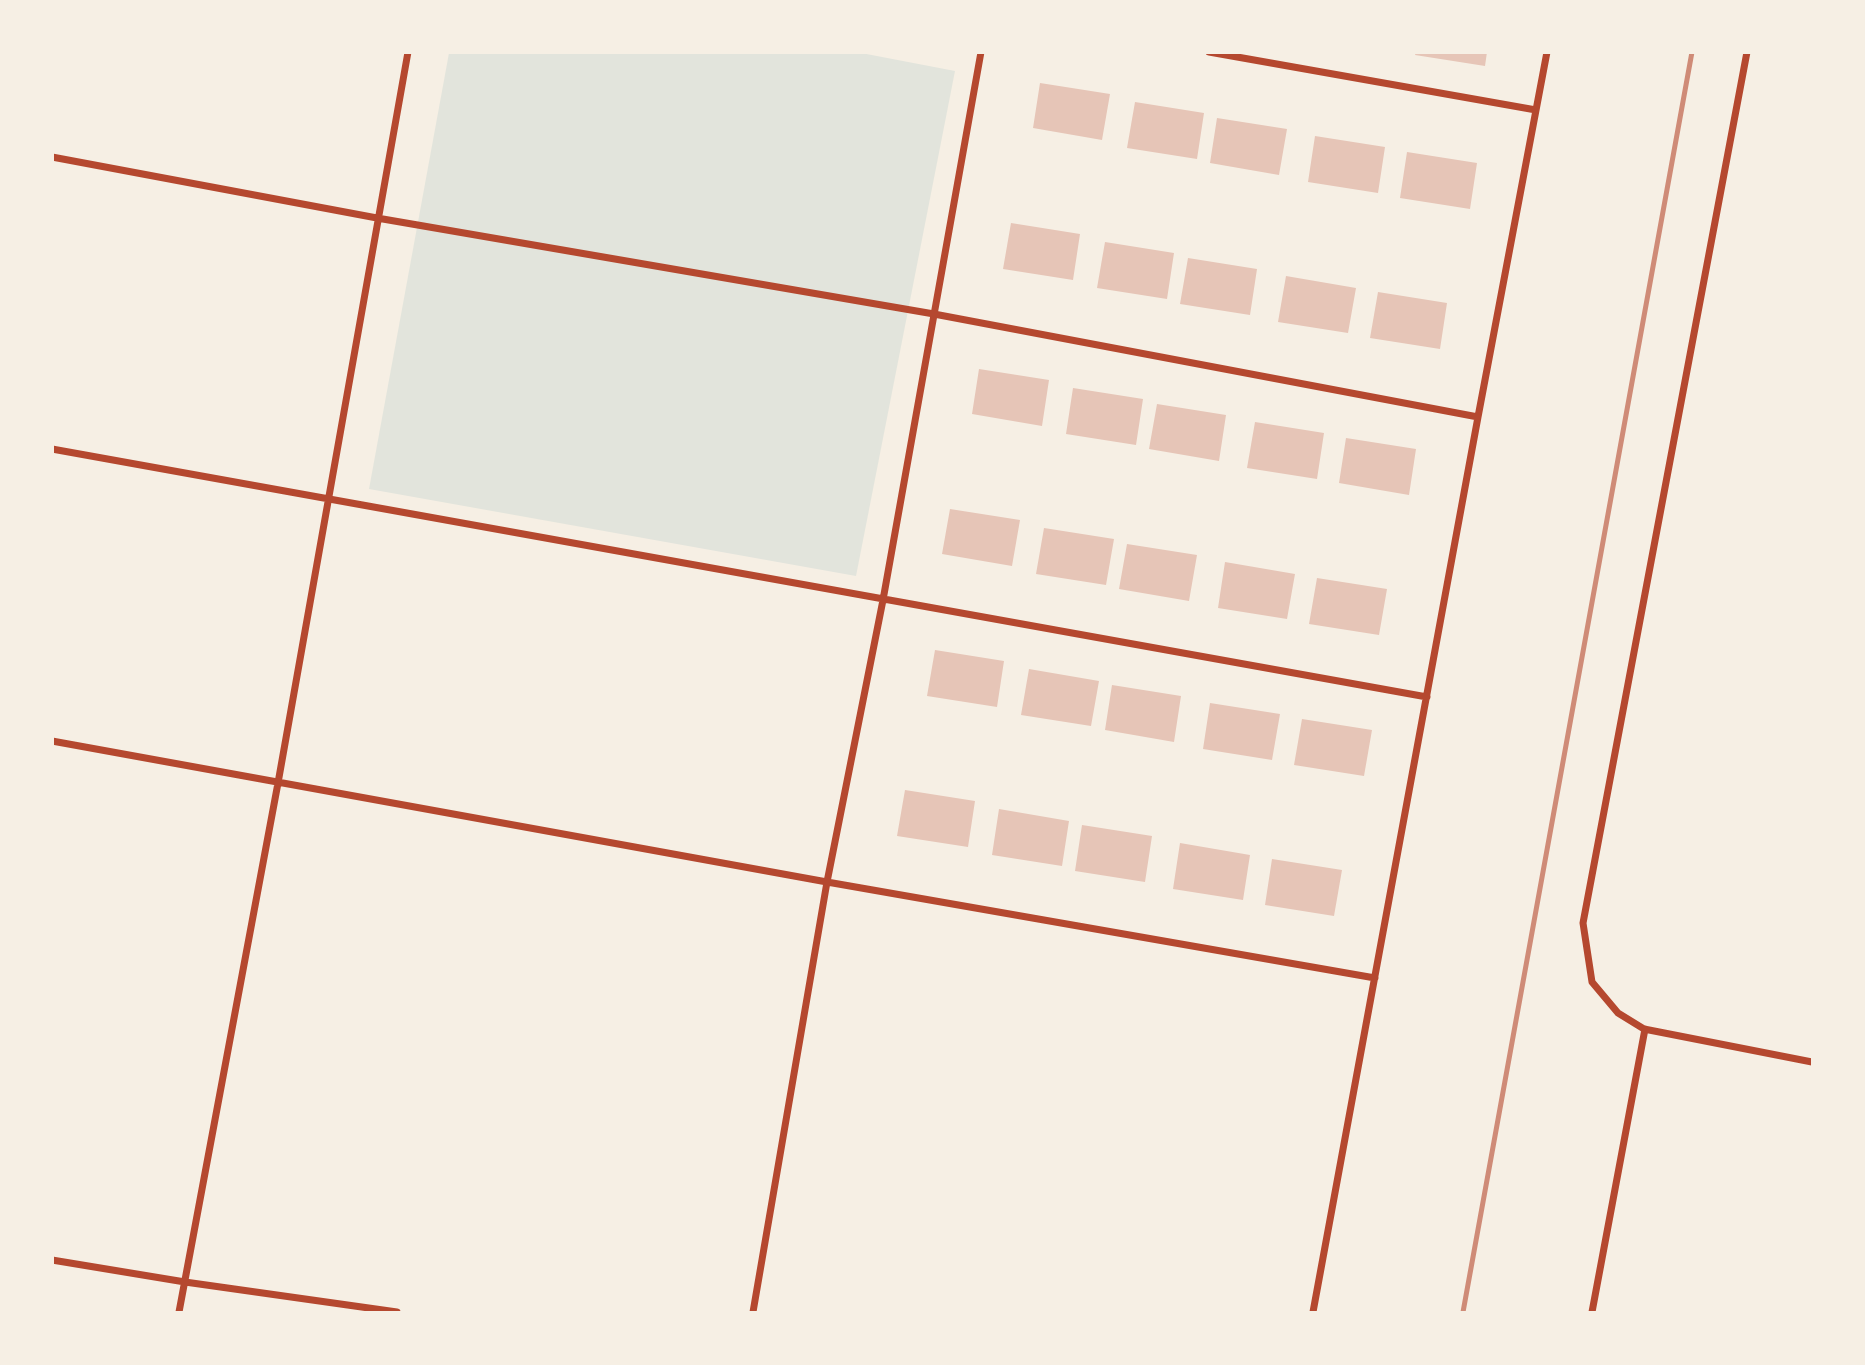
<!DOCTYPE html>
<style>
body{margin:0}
#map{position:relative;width:1865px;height:1365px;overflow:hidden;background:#f6efe4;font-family:"Noto Sans",sans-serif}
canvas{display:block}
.frame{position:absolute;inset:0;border:54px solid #f6efe4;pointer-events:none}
</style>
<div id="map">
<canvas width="1865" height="1365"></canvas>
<div class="frame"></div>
</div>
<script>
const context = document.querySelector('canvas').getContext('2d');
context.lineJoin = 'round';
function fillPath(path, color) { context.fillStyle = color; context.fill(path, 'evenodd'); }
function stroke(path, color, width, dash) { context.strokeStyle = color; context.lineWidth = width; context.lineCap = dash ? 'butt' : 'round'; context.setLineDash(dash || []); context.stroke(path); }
fillPath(new Path2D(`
 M 856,52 L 955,71 L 856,576 L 369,489 L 449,53 Z`), '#e2e4dc');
fillPath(new Path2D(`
 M 1416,52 L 1487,52 L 1485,66 L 1415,55 Z
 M 1040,83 L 1110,94 L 1102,140 L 1033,128 Z
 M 1135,102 L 1204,113 L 1197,159 L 1127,148 Z
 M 1217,118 L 1287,129 L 1279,175 L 1210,163 Z
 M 1315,136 L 1385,147 L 1378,193 L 1308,182 Z
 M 1407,152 L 1477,163 L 1470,209 L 1400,198 Z
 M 1011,223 L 1080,234 L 1073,280 L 1003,269 Z
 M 1105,242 L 1174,253 L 1167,299 L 1097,288 Z
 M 1188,258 L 1257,269 L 1250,315 L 1180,304 Z
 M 1286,276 L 1356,288 L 1348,333 L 1278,322 Z
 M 1378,292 L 1447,303 L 1440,349 L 1370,338 Z
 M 979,369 L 1049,380 L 1042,426 L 972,414 Z
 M 1073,388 L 1143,399 L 1136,445 L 1066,434 Z
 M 1157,404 L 1226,415 L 1219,461 L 1149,449 Z
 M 1255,422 L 1324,433 L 1317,479 L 1247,468 Z
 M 1346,438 L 1416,449 L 1409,495 L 1339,483 Z
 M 950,509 L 1020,520 L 1012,566 L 942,554 Z
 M 1044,528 L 1114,539 L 1106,585 L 1036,574 Z
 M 1127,544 L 1197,555 L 1189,601 L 1119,589 Z
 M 1225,562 L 1295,574 L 1287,619 L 1218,608 Z
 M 1317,578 L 1387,589 L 1379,635 L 1309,624 Z
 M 935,650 L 1004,661 L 997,707 L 927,696 Z
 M 1029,669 L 1099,681 L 1091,726 L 1021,715 Z
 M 1112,685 L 1181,696 L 1174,742 L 1105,730 Z
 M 1210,703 L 1280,714 L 1272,760 L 1203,749 Z
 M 1302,719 L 1372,730 L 1364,776 L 1294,765 Z
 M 905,790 L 975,801 L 968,847 L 897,836 Z
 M 999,809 L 1069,821 L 1062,866 L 992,855 Z
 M 1082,825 L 1152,836 L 1145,882 L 1075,871 Z
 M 1180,843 L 1250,855 L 1243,900 L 1173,889 Z
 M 1272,859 L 1342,870 L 1334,916 L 1265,905 Z`), '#e6c5b7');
stroke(new Path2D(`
 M 1209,52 L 1536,110
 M 1747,52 L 1583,923 L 1592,982 L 1618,1013 L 1644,1029 L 1812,1062
 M 52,157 L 377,218 L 934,314 L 1478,417
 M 52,449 L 1427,697
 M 52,741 L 827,882 L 1375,978
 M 52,1260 L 185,1282 L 397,1312
 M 179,1312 L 278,783 L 408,52
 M 753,1312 L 827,882 L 883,600 L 981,52
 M 1313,1312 L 1478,417 L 1547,52
 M 1592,1312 L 1645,1029`), '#b5482f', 7);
stroke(new Path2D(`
 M 1463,1312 L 1692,52`), '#cf8b77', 5);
</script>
